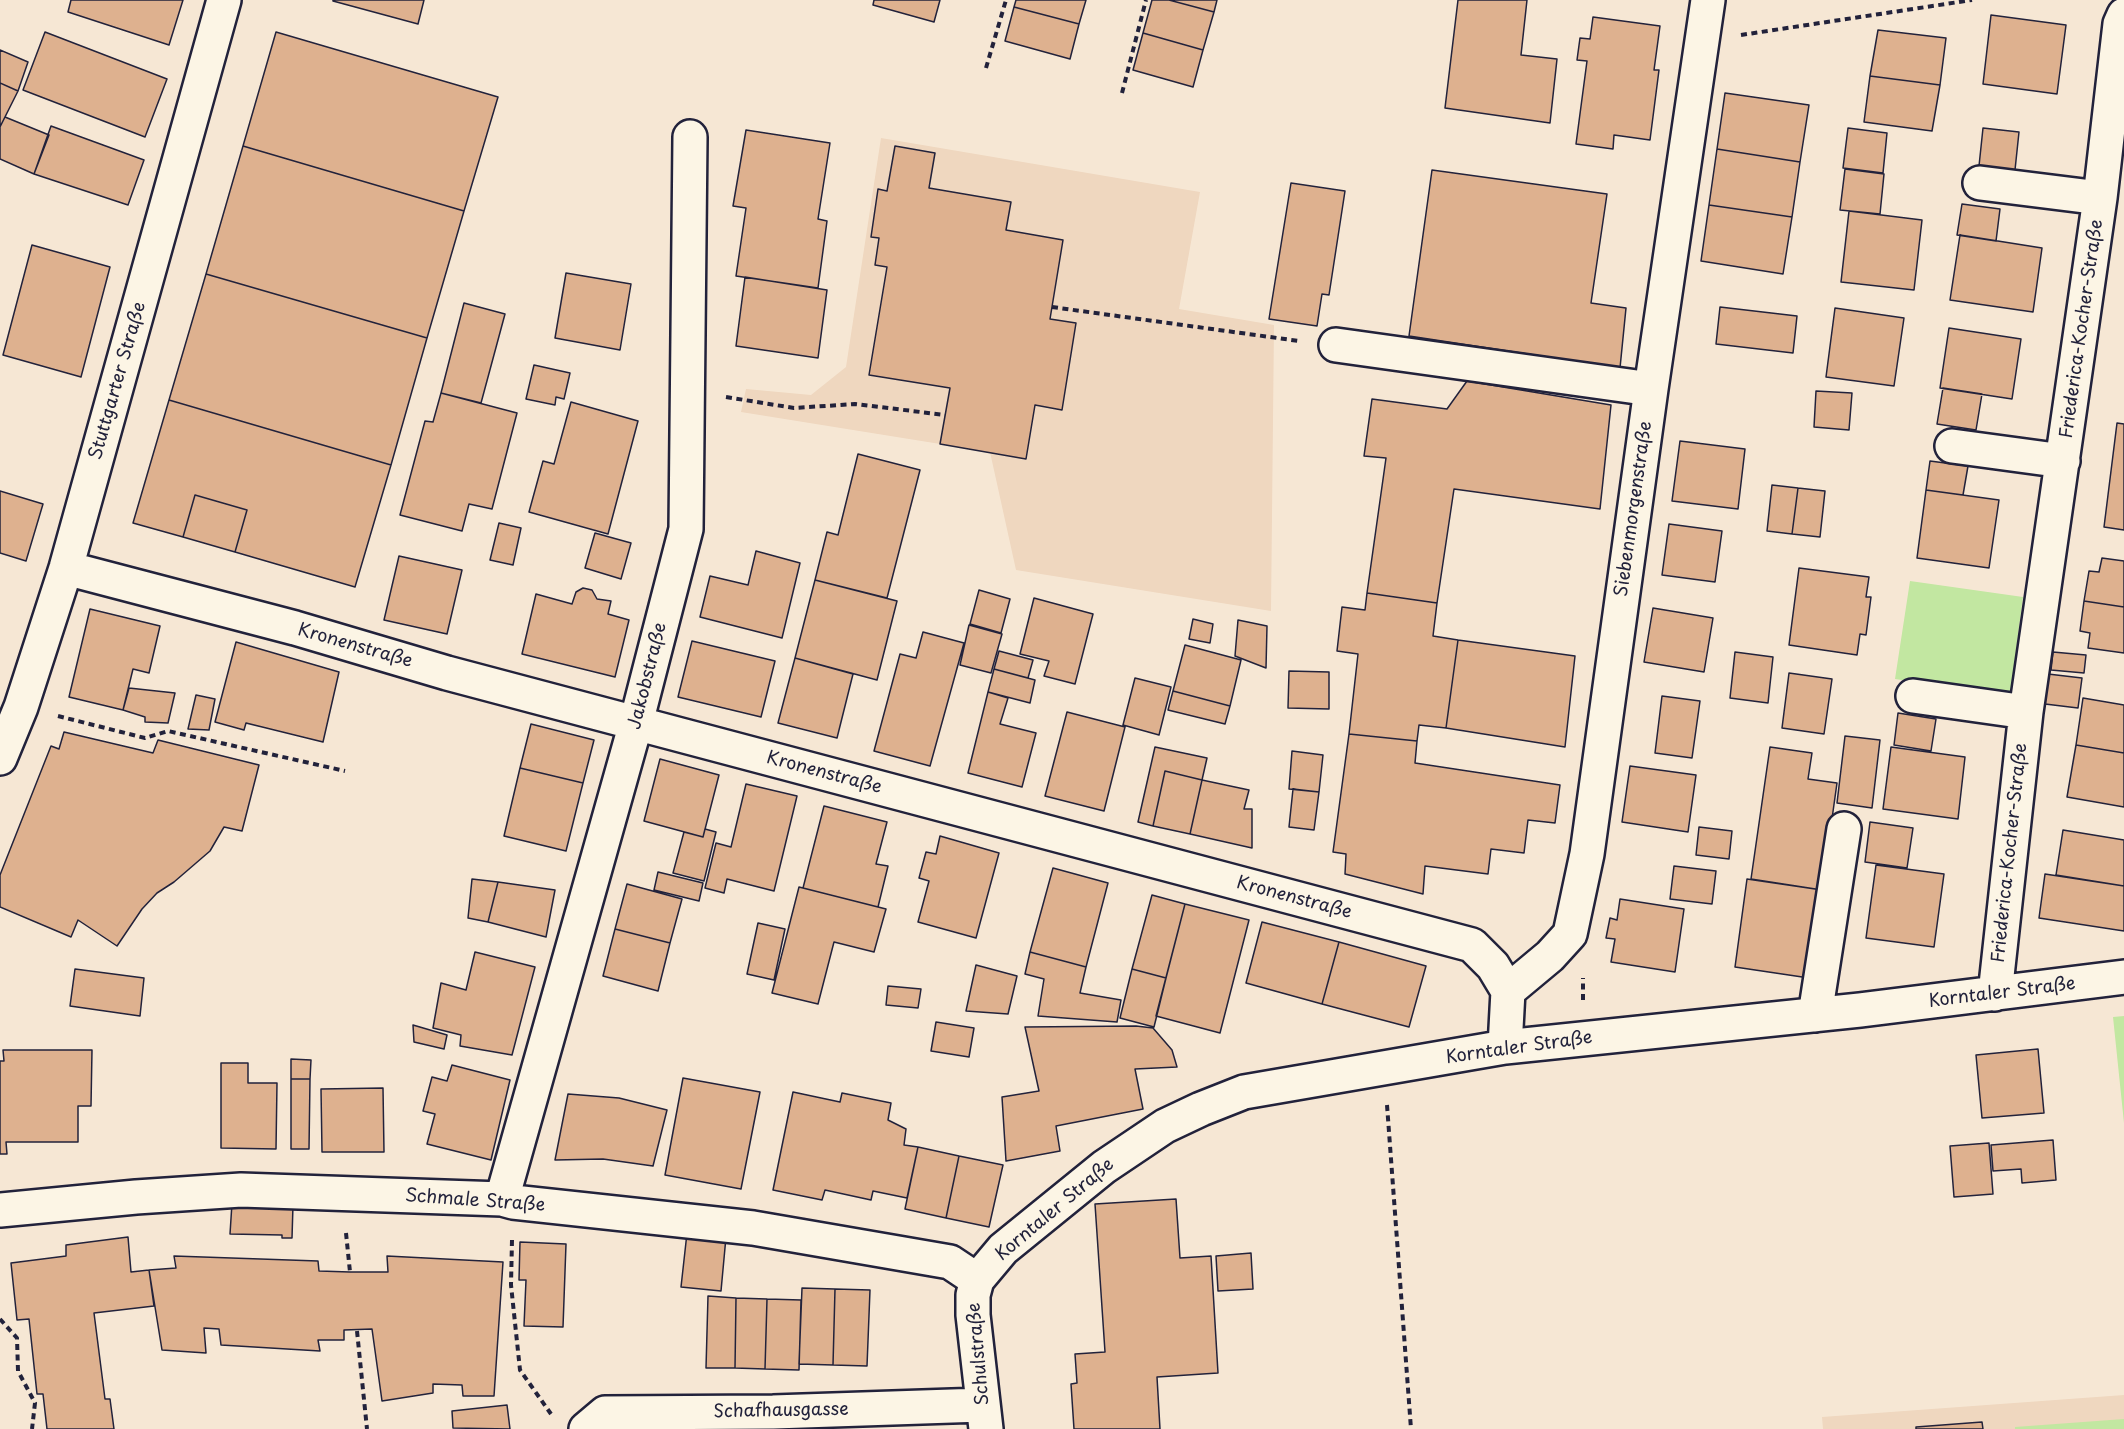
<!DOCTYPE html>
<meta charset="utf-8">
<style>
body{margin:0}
canvas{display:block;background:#f6e7d4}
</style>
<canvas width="2124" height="1429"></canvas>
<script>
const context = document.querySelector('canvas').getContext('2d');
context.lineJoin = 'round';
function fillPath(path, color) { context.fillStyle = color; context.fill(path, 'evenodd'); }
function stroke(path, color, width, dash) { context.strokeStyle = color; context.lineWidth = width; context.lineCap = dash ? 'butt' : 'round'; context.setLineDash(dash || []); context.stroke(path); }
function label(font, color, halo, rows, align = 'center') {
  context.font = font + ' "Playpen Sans",sans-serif'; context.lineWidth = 4.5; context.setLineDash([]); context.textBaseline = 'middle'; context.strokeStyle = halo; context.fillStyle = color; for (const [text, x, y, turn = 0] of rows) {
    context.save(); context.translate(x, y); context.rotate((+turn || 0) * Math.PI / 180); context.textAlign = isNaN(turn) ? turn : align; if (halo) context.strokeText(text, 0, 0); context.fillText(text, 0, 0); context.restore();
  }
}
fillPath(new Path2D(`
 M 881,138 L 1200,192 L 1179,309 L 1274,325 L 1271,611 L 1016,570 L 990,452 L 741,412 L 746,389 L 811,395 L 846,367 Z
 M 2124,1395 L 2124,1429 L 1823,1429 L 1822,1417 Z`), '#efd7bf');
fillPath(new Path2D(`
 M 1910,581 L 2023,597 L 2010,696 L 1895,679 Z
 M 2124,1016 L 2124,1123 L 2113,1017 Z
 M 2124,1419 L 2124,1429 L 2015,1429 L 2015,1427 Z`), '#c2e7a1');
const building = new Path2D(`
 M 71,0 L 183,0 L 169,45 L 68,12 Z
 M 333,0 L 424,0 L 418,24 L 333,1 Z
 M 874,0 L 940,0 L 934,22 L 873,5 Z
 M 1016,0 L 1086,0 L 1079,24 L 1014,7 Z
 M 1152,0 L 1169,0 L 1214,12 L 1203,50 L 1143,33 Z
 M 1169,0 L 1217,0 L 1214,12 Z
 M 1458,0 L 1527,0 L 1521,55 L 1557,59 L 1550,123 L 1445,108 Z
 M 1014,7 L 1079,24 L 1070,59 L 1005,41 Z
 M 1991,15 L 2066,25 L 2057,94 L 1983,84 Z
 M 1593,17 L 1660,26 L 1654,70 L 1659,70 L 1650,140 L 1614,135 L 1613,149 L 1576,144 L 1587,61 L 1577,60 L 1580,38 L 1590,39 Z
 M 1878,30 L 1946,38 L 1940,85 L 1870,76 Z
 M 45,32 L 167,79 L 145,137 L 23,90 Z
 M 276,32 L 498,97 L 464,211 L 243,146 Z
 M 1143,33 L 1203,50 L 1193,87 L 1133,70 Z
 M 0,50 L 28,62 L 18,91 L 0,83 Z
 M 1870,76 L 1940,85 L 1932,131 L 1864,122 Z
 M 0,83 L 18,91 L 0,127 Z
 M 1725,93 L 1809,105 L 1800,162 L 1717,149 Z
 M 5,117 L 49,135 L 34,174 L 0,159 L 0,127 Z
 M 51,126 L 144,160 L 128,205 L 34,174 Z
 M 1848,128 L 1887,133 L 1883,173 L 1843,168 Z
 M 1983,128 L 2019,132 L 2015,170 L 1979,166 Z
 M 746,130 L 830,143 L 818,219 L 827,221 L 818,288 L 736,276 L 746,208 L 733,206 Z
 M 243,146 L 464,211 L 427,338 L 206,274 Z
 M 895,146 L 935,153 L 929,188 L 1011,202 L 1006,230 L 1063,240 L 1050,319 L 1076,323 L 1062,410 L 1035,405 L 1026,459 L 940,444 L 950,388 L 869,375 L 887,267 L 875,265 L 879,238 L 871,237 L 878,189 L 887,191 Z
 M 1717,149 L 1800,162 L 1792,217 L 1709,205 Z
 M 1845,169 L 1884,174 L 1880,214 L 1840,210 Z
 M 1432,170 L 1607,194 L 1591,303 L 1626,308 L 1620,368 L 1409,336 Z
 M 1291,183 L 1345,191 L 1329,295 L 1322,294 L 1317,326 L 1269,319 Z
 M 1962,204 L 2000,209 L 1996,241 L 1957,235 Z
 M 1709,205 L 1792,217 L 1783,274 L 1701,261 Z
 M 1849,211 L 1922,220 L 1914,290 L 1841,282 Z
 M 1960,235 L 2042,248 L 2033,312 L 1950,300 Z
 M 32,245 L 110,267 L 81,377 L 3,355 Z
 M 566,273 L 631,284 L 620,350 L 555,338 Z
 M 206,274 L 427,338 L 391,465 L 169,400 Z
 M 745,277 L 827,290 L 818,358 L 736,346 Z
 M 464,303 L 505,314 L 481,403 L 441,393 Z
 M 1720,307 L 1797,316 L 1793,353 L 1716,344 Z
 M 1835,308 L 1904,318 L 1894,386 L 1826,377 Z
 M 1949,328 L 2021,339 L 2012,399 L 1940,388 Z
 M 534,365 L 570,373 L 564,399 L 556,397 L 555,405 L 526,399 Z
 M 1467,381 L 1611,405 L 1600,509 L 1454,489 L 1437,603 L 1367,593 L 1386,458 L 1364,456 L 1372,399 L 1447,409 Z
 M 1943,388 L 1982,394 L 1976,430 L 1937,424 Z
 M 1816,391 L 1852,393 L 1849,430 L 1814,427 Z
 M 441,393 L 517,413 L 492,509 L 469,504 L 462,531 L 400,515 L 425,421 L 433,422 Z
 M 169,400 L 391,465 L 355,587 L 235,552 L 247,510 L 195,495 L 183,537 L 133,523 Z
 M 571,402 L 638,421 L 608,534 L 529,512 L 543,461 L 554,464 Z
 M 2117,423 L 2124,424 L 2124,530 L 2104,527 Z
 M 1680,441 L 1745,449 L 1738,509 L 1672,501 Z
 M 858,454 L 920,470 L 887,598 L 815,580 L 827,532 L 838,535 Z
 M 1930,461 L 1968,466 L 1963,495 L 1926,490 Z
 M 1772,485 L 1798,488 L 1792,534 L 1767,531 Z
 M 1798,488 L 1825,491 L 1820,537 L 1792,534 Z
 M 1926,490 L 1999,500 L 1989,568 L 1917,558 Z
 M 0,491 L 43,504 L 26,561 L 0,553 Z
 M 195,495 L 247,510 L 235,552 L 183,537 Z
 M 499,523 L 521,528 L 513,565 L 490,560 Z
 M 1669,524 L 1722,531 L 1715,582 L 1662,575 Z
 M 595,533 L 631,543 L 621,579 L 585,568 Z
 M 756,551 L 800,563 L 782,638 L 700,617 L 710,576 L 748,585 Z
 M 399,556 L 462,570 L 447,634 L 384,620 Z
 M 2102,558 L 2124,561 L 2124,607 L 2084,601 L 2089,571 L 2099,572 Z
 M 1799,568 L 1869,577 L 1866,597 L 1871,597 L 1866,635 L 1860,634 L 1857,655 L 1789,645 Z
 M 815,580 L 897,601 L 877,680 L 795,658 Z
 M 583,588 L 592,590 L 597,599 L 611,601 L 608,614 L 629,620 L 615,677 L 522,654 L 536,594 L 572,604 L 576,592 Z
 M 979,590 L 1010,599 L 1001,633 L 970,624 Z
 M 1367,593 L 1437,603 L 1433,636 L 1458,640 L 1446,728 L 1419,725 L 1417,741 L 1349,734 L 1358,654 L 1337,651 L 1342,607 L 1365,610 Z
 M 1034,598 L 1093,614 L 1075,684 L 1044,676 L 1049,661 L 1020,654 Z
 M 2084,601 L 2124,607 L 2124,653 L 2088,648 L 2090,633 L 2080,631 Z
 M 1653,608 L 1713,618 L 1704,672 L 1644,662 Z
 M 90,609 L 160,626 L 149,673 L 133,669 L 123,710 L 69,697 Z
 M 1193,619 L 1213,624 L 1210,643 L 1189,639 Z
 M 1238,620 L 1267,626 L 1266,668 L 1235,656 Z
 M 969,625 L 1002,634 L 991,673 L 960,665 Z
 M 923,632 L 964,643 L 930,766 L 874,751 L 900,654 L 916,658 Z
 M 1458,640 L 1575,656 L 1565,747 L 1446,728 Z
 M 692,641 L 775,661 L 761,717 L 678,697 Z
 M 236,642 L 339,672 L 323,742 L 246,723 L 244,730 L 215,722 Z
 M 1185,645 L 1241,660 L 1230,706 L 1173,691 Z
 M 999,651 L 1033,660 L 1028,678 L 994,669 Z
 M 1735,652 L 1773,657 L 1768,703 L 1730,698 Z
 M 2053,652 L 2086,655 L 2084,673 L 2051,670 Z
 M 795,658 L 853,674 L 837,738 L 778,723 Z
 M 994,669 L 1035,680 L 1030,703 L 988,692 Z
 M 1289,671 L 1329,672 L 1329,709 L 1288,708 Z
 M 1789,673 L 1832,679 L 1824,734 L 1782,728 Z
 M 2048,674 L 2082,678 L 2078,708 L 2045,704 Z
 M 1135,678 L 1171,687 L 1159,735 L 1123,725 Z
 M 129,688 L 175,693 L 168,723 L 145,722 L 145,717 L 123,710 Z
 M 1173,691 L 1230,706 L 1225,724 L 1168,710 Z
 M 988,692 L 1008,698 L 1000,724 L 1036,733 L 1022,787 L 968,773 Z
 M 196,695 L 215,699 L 209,730 L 188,729 Z
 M 1662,696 L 1700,701 L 1692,758 L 1655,753 Z
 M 2083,698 L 2124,705 L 2124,753 L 2076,745 Z
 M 1067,712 L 1125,727 L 1104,811 L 1045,796 Z
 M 1898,713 L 1936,719 L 1931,751 L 1894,745 Z
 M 531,724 L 594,740 L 583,783 L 520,768 Z
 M 64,732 L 153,753 L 158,740 L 259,765 L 242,831 L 224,827 L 210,851 L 174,882 L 157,893 L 142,909 L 117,946 L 78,920 L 71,937 L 0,907 L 0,875 L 51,746 L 59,749 Z
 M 1349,734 L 1417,741 L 1415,763 L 1560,785 L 1555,823 L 1528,820 L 1524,853 L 1491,849 L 1488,874 L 1425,866 L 1423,894 L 1345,874 L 1346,854 L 1333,852 Z
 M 1845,736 L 1880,740 L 1872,808 L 1837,803 Z
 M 2076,745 L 2124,753 L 2124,807 L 2067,797 Z
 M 1155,747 L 1207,758 L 1202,780 L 1165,771 L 1153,826 L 1138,822 Z
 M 1770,747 L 1812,753 L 1808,779 L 1837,783 L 1822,890 L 1751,879 Z
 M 1891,747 L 1965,757 L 1958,819 L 1883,809 Z
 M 1292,751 L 1323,755 L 1319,792 L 1289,789 Z
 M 660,759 L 719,775 L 703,837 L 644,821 Z
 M 1630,766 L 1696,775 L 1688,832 L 1622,822 Z
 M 520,768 L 583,783 L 566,851 L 504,836 Z
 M 1165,771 L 1202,780 L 1190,834 L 1153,826 Z
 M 1202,780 L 1249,790 L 1244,809 L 1252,809 L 1252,848 L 1190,834 Z
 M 746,784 L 797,796 L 774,891 L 727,879 L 724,893 L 705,888 L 716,843 L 731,847 Z
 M 1293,789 L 1319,792 L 1314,830 L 1289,827 Z
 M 824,806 L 887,822 L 876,864 L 888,866 L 878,907 L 803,888 Z
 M 1870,822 L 1913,828 L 1907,868 L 1865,862 Z
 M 1699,827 L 1732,831 L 1729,859 L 1696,855 Z
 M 705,829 L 716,832 L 704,881 L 673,873 L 684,832 L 703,837 Z
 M 2063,830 L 2124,840 L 2124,886 L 2056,875 Z
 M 940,836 L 999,853 L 976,938 L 918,922 L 929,881 L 919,878 L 926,852 L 936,854 Z
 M 1876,865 L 1944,874 L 1934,947 L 1866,938 Z
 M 1674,866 L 1716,871 L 1712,904 L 1670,899 Z
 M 1053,868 L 1108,883 L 1086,967 L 1030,952 Z
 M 658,872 L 703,883 L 699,901 L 654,890 Z
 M 2045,874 L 2124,886 L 2124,931 L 2039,918 Z
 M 472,879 L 498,882 L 488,922 L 468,918 Z
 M 1747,879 L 1822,890 L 1809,978 L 1735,967 Z
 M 498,882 L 555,890 L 546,937 L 488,922 Z
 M 627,884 L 682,899 L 670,943 L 615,929 Z
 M 799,887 L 886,909 L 874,952 L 834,942 L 818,1004 L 772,993 Z
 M 1152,895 L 1185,904 L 1166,978 L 1132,969 Z
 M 1620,899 L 1684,909 L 1675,972 L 1611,962 L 1615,939 L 1606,938 L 1610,918 L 1617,920 Z
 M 1185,904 L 1249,920 L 1220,1033 L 1156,1016 Z
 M 1262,922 L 1339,942 L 1322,1004 L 1246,983 Z
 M 758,923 L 785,929 L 774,980 L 747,974 Z
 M 615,929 L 670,943 L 658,991 L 603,976 Z
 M 1339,942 L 1426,966 L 1409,1027 L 1322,1004 Z
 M 475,952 L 535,967 L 512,1055 L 460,1046 L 461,1035 L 433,1028 L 441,983 L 466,990 Z
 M 1030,952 L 1086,967 L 1080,993 L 1121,1000 L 1117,1022 L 1038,1016 L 1044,979 L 1025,974 Z
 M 976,965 L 1017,976 L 1008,1014 L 966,1011 Z
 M 75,969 L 144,978 L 140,1016 L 70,1006 Z
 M 1132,969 L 1166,978 L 1154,1027 L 1120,1018 Z
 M 888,986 L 921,989 L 918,1008 L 886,1005 Z
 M 936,1022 L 974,1028 L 969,1057 L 931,1051 Z
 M 413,1025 L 447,1035 L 444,1049 L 414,1042 Z
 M 1136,1026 L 1153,1028 L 1172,1050 L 1177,1067 L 1135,1069 L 1143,1109 L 1056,1126 L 1060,1151 L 1006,1161 L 1002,1097 L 1039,1091 L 1025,1027 Z
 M 2038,1049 L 2044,1113 L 1982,1118 L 1976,1055 Z
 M 3,1050 L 92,1050 L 91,1106 L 78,1106 L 78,1142 L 6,1142 L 7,1154 L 0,1154 L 0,1061 L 4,1061 Z
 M 291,1059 L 311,1060 L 310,1079 L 291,1079 Z
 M 221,1063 L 248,1063 L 248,1083 L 277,1083 L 276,1149 L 221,1148 Z
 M 452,1065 L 510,1080 L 491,1160 L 427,1144 L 435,1114 L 423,1111 L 432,1077 L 447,1081 Z
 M 683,1078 L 760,1092 L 741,1189 L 665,1175 Z
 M 291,1079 L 310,1079 L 309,1149 L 291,1149 Z
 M 383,1088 L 384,1152 L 322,1152 L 321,1089 Z
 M 793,1092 L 840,1102 L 842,1093 L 891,1103 L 888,1120 L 906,1129 L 904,1145 L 918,1147 L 907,1198 L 873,1191 L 871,1200 L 825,1190 L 822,1200 L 773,1190 Z
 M 568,1094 L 619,1098 L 667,1110 L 653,1166 L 603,1159 L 555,1160 Z
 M 2053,1140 L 2056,1180 L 2022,1183 L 2021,1169 L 1993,1171 L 1991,1145 Z
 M 1989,1143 L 1993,1194 L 1954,1197 L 1950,1146 Z
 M 918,1147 L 959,1156 L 946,1218 L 905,1209 Z
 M 959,1156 L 1003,1165 L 989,1227 L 946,1218 Z
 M 1176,1199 L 1180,1258 L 1211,1256 L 1218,1373 L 1157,1377 L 1160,1429 L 1074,1429 L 1071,1384 L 1077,1383 L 1075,1354 L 1105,1352 L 1095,1204 Z
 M 232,1203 L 293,1205 L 292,1238 L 282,1238 L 282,1235 L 230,1234 Z
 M 687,1233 L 726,1237 L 721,1291 L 681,1287 Z
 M 128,1237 L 131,1272 L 149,1270 L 154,1306 L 94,1313 L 105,1399 L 110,1399 L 114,1429 L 47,1429 L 43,1394 L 37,1394 L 29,1319 L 17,1320 L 11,1263 L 66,1256 L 66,1245 Z
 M 520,1242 L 566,1244 L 563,1327 L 524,1326 L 526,1280 L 519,1280 Z
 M 1251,1253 L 1253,1289 L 1218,1291 L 1216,1256 Z
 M 174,1256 L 318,1261 L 319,1271 L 350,1272 L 388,1272 L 387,1256 L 503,1262 L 494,1396 L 463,1396 L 462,1385 L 433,1384 L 433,1393 L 382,1401 L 372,1329 L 344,1330 L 344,1340 L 318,1340 L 320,1351 L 221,1345 L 219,1329 L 204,1328 L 206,1353 L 162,1350 L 149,1270 L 176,1268 Z
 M 802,1288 L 835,1289 L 833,1365 L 799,1364 Z
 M 835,1289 L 870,1290 L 867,1366 L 833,1365 Z
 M 708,1296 L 736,1298 L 735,1368 L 706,1368 Z
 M 736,1298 L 767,1299 L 765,1369 L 735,1368 Z
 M 767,1299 L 801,1300 L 799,1370 L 765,1369 Z
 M 507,1405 L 510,1429 L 453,1428 L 452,1411 Z
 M 1982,1422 L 1983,1429 L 1916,1429 L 1916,1427 Z`);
fillPath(building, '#deb18f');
stroke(building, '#22223b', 1.5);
const minor = new Path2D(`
 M 1980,183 L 2100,198
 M 1336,345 L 1651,389
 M 1952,446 L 2063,461
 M 66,568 L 295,628 L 447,673 L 1472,945 L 1493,966 L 1508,991 L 1505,1047
 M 1913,696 L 2026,712
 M 0,758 L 21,707 L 66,568 L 224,0
 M 1508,991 L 1550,956 L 1570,934 L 1587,854 L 1651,389 L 1708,0
 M 1995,994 L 2026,712 L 2100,198 L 2120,24 L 2124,15
 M 1815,1015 L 1844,829
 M 502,1199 L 636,723 L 686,529 L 690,137
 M 0,1210 L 136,1197 L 241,1190 L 502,1199 L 513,1202 L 753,1228 L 950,1262 L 977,1280
 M 586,1429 L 605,1413 L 773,1412 L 982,1405
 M 986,1429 L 973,1315 L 973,1295 L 977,1280 L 1003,1249 L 1104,1167 L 1165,1126 L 1201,1109 L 1244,1092 L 1505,1047 L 1860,1010 L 2124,977`);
stroke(minor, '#22223b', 38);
stroke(new Path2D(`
 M 1741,35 L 1972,0
 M 986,68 L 1006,0
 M 1122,93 L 1146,0
 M 1052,307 L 1299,341
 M 726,397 L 794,408 L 855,404 L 945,415
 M 58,716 L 145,738 L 168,731 L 345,771
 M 1583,1000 L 1583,978
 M 1387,1105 L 1411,1429
 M 346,1233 L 350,1272
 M 512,1240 L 511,1285 L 520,1370 L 551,1414
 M 0,1319 L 17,1338 L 18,1371 L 35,1403 L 32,1429
 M 357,1331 L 367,1429`), '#22223b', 4, [6, 4.5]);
stroke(minor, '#fcf5e5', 33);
label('18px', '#22223b', '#fcf5e5', [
 ["Friederica-Kocher-Straße",2082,329,-82],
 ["Stuttgarter Straße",118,381,-74],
 ["Siebenmorgenstraße",1634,509,-82],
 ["Kronenstraße",355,646,16],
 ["Jakobstraße",648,676,-76],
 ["Kronenstraße",824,773,15],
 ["Friederica-Kocher-Straße",2010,853,-84],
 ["Kronenstraße",1294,898,15],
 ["Korntaler Straße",2002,993,-7],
 ["Korntaler Straße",1519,1048,-8],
 ["Schmale Straße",475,1201,4],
 ["Korntaler Straße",1055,1210,-40],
 ["Schulstraße",979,1354,-95],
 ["Schafhausgasse",781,1411,-1]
]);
</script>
